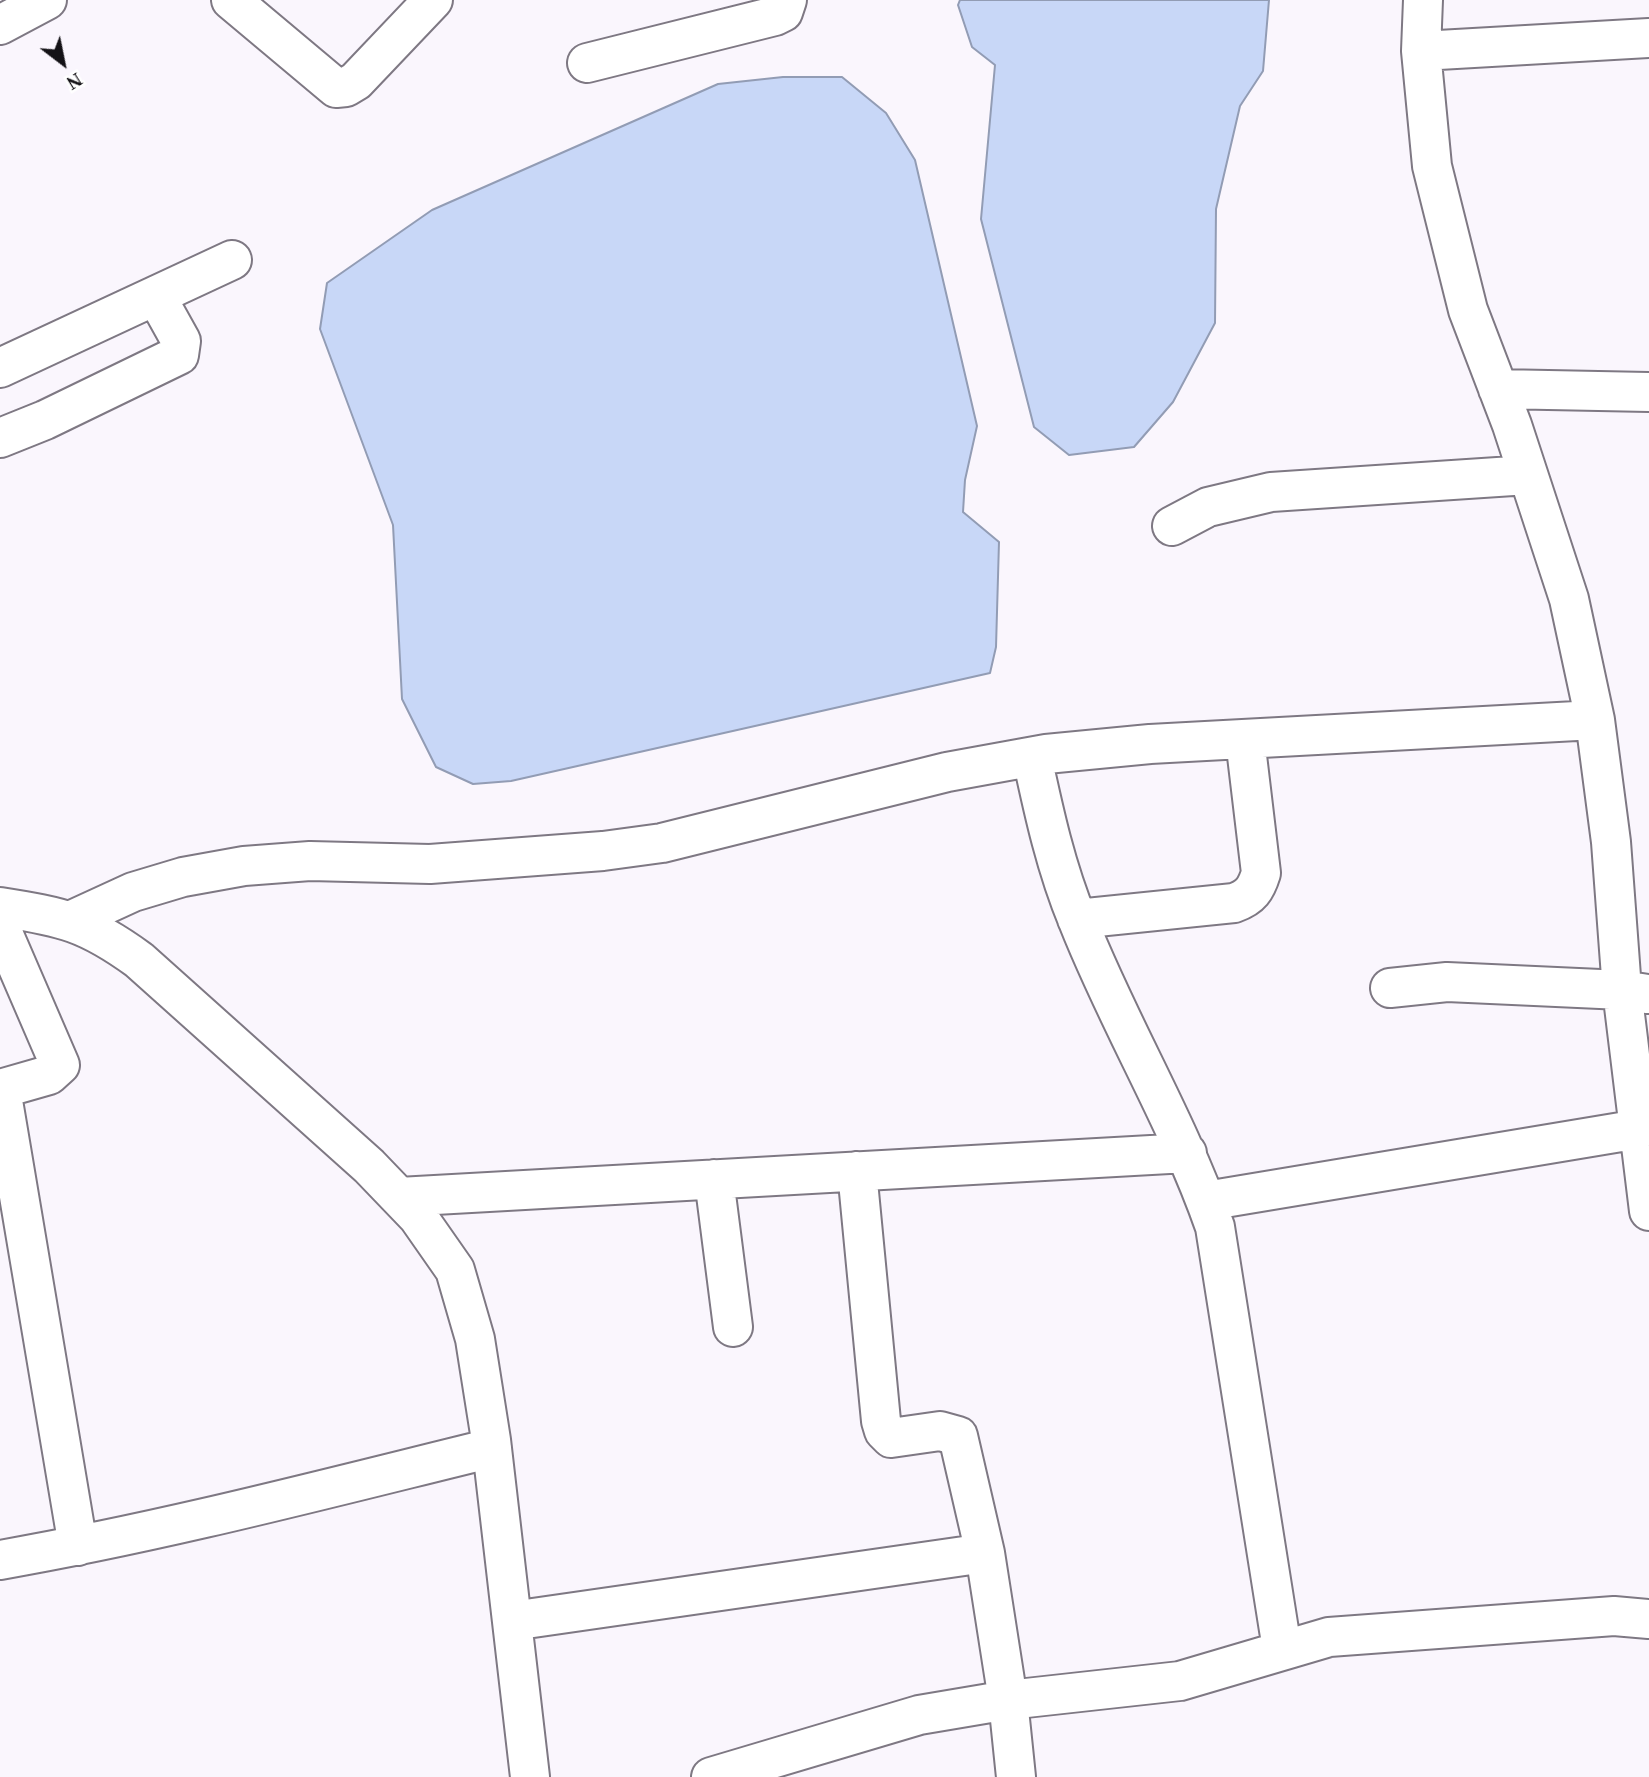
<!DOCTYPE html>
<style>
body{margin:0}
#map{position:relative;width:1649px;height:1777px;overflow:hidden;background:#faf6fd;font-family:Georgia,serif}
canvas{display:block}
.north{position:absolute;left:28px;top:28px;width:70px;height:70px;-webkit-text-stroke:5px #fff;paint-order:stroke;rotate:148deg;font-size:19px;font-weight:700;line-height:28px;text-align:center;color:#141216}
.north::after{content:'';display:block;margin:auto;width:24px;height:32px;background:#141216;clip-path:polygon(50% 0,100% 100%,50% 72%,0 100%)}
</style>
<div id="map">
<canvas width="1649" height="1777"></canvas>
<div class="north">N</div>
</div>
<script>
const context = document.querySelector('canvas').getContext('2d');
context.lineJoin = 'round';
function fillPath(path, color) { context.fillStyle = color; context.fill(path, 'evenodd'); }
function stroke(path, color, width, dash) { context.strokeStyle = color; context.lineWidth = width; context.lineCap = dash ? 'butt' : 'round'; context.setLineDash(dash || []); context.stroke(path); }
const water = new Path2D(`
 M 960,0 L 1269,0 L 1263,71 L 1240,106 L 1216,209 L 1215,323 L 1173,402 L 1134,447 L 1069,455 L 1034,427 L 981,219 L 995,65 L 972,47 L 958,5 Z
 M 783,77 L 842,77 L 886,113 L 915,160 L 977,426 L 965,480 L 963,512 L 999,542 L 996,647 L 990,673 L 511,781 L 473,784 L 436,767 L 402,699 L 393,525 L 320,329 L 327,283 L 432,210 L 718,84 Z`);
fillPath(water, '#c8d7f7');
stroke(water, '#929cb4', 2);
const minor = new Path2D(`
 M 231,0 L 336,88 L 346,87 L 356,81 L 433,0
 M 1423,0 L 1421,51 L 1432,166 L 1468,310 L 1512,425 L 1569,599 L 1595,720 L 1611,842 L 1622,990 L 1649,1211
 M 0,25 L 47,0
 M 1421,51 L 1649,38
 M 587,63 L 775,16 L 783,12 L 787,0
 M 0,368 L 232,260
 M 1498,389 L 1649,392
 M 0,438 L 45,420 L 179,355 L 181,341 L 156,296
 M 1172,526 L 1208,507 L 1271,492 L 1528,475
 M 1032,757 C 1044,813 1056,868 1078,921 C 1119,1025 1178,1121 1215,1227 L 1282,1649
 M 0,907 C 63,917 87,922 139,960 L 369,1166 L 418,1217 L 455,1270 L 475,1339 L 491,1440 L 530,1777
 M 1077,919 L 1234,903 C 1251,897 1256,889 1261,873 L 1245,739
 M 72,920 L 133,892 L 183,877 L 244,866 L 310,861 L 430,864 L 603,851 L 662,843 L 947,772 L 1046,754 L 1150,744 L 1595,720
 M 0,926 L 60,1065 L 49,1075 L 0,1089
 M 1390,988 L 1447,982 L 1622,990 L 1647,994
 M 1,1089 L 78,1546
 M 857,1171 L 881,1421 L 884,1431 L 891,1438 L 940,1431 L 958,1436 L 985,1553 L 1008,1700 L 1016,1777
 M 714,1179 L 733,1327
 M 399,1197 L 1187,1153
 M 1206,1201 L 1639,1129
 M 0,1560 C 166,1531 329,1488 492,1448
 M 512,1621 L 985,1553
 M 711,1777 L 919,1715 L 1008,1700 L 1180,1681 L 1329,1637 L 1614,1616 L 1649,1619`);
stroke(minor, '#7e7883', 42);
stroke(minor, '#fff', 38);
</script>
